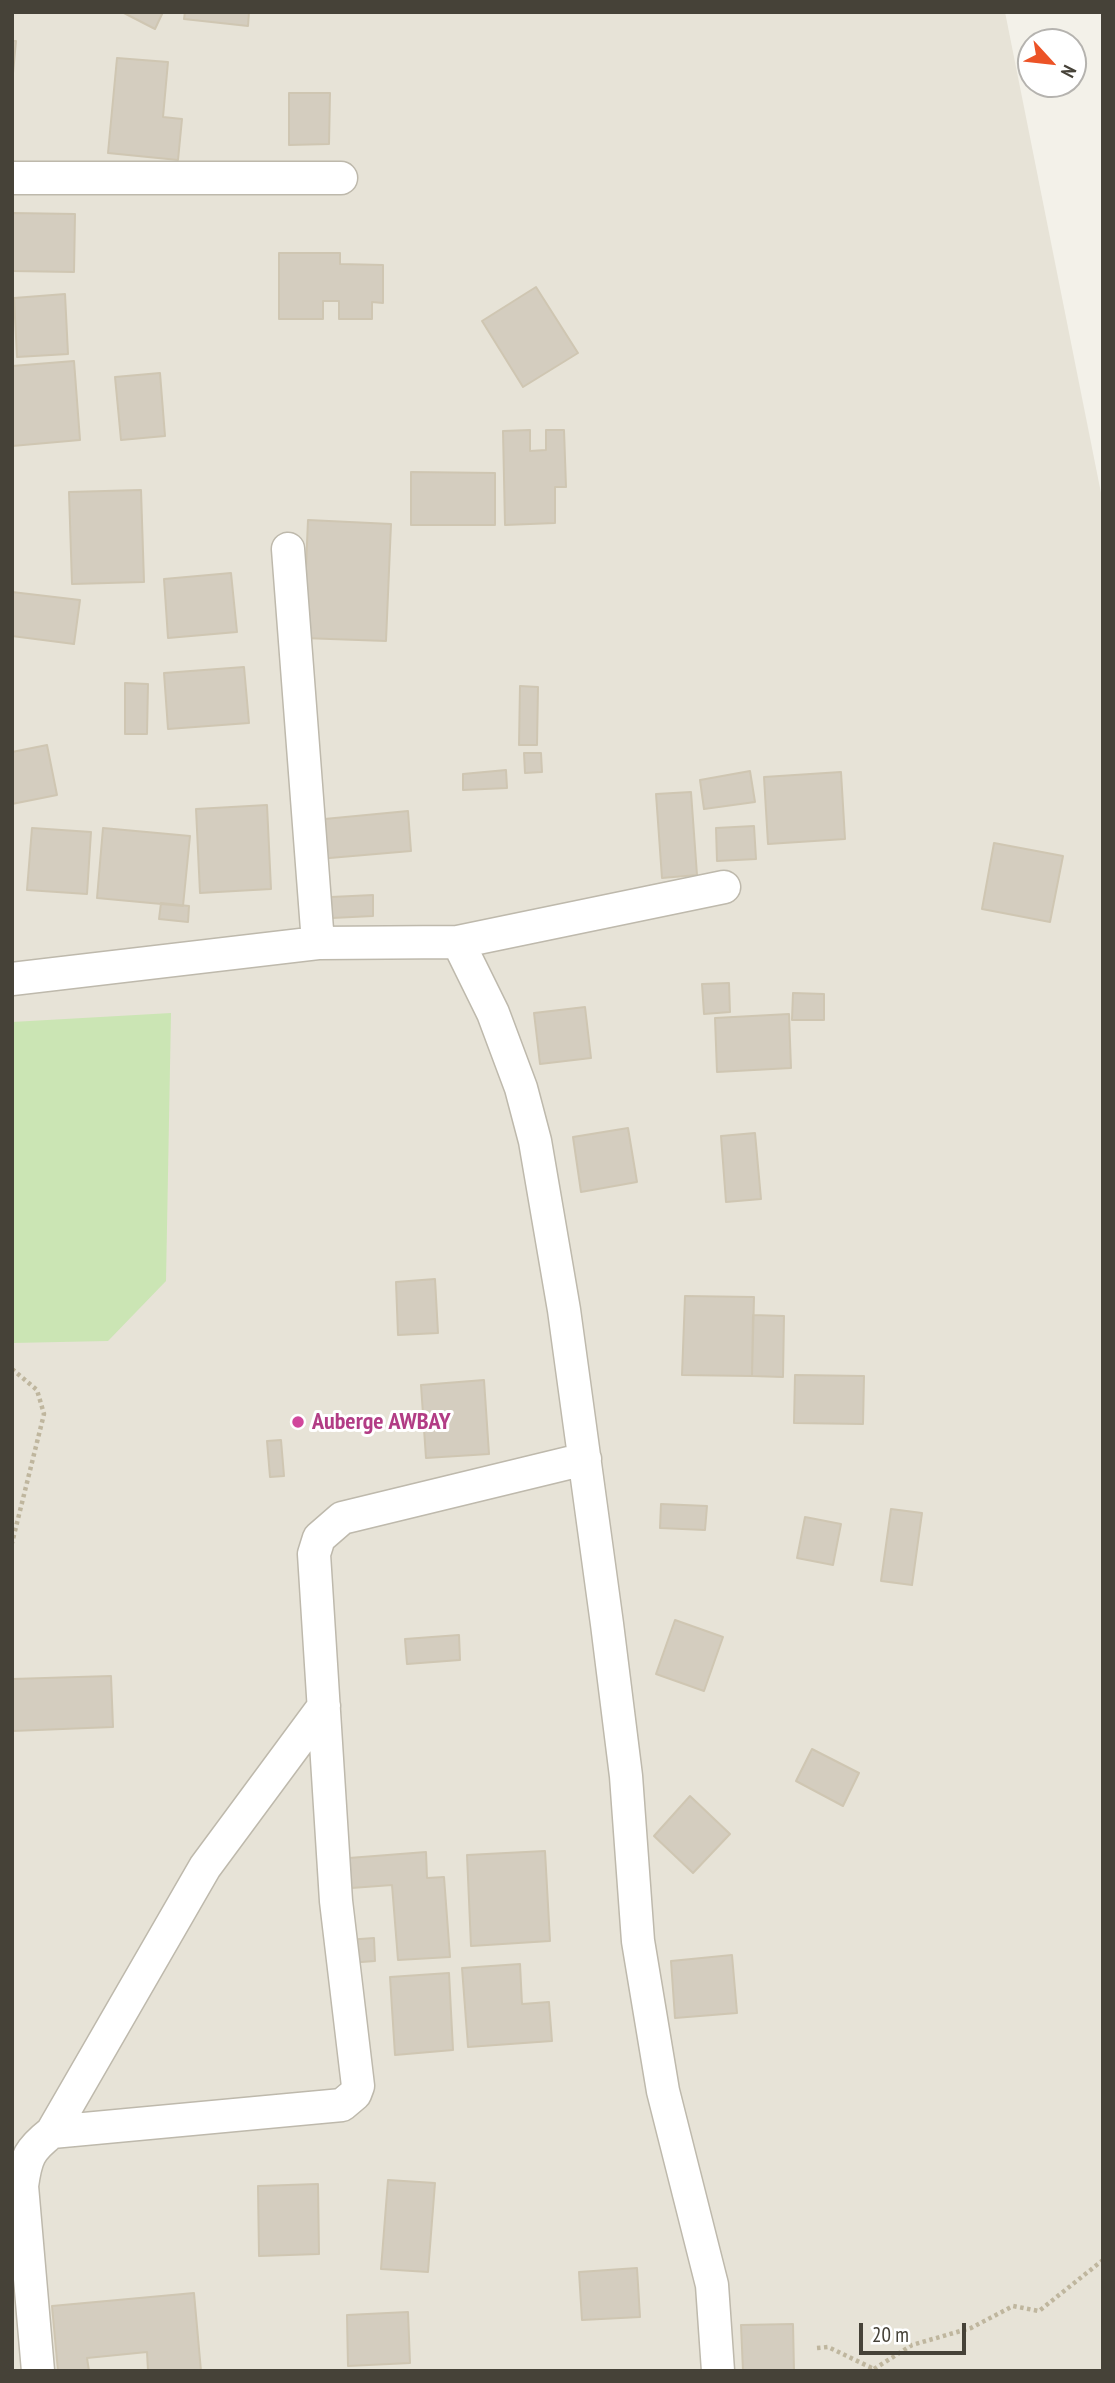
<!DOCTYPE html>
<style>
body{margin:0}
#map{position:relative;width:1115px;height:2383px;overflow:hidden;background:#f3f1e9;font-family:"PT Sans Narrow",sans-serif}
canvas{display:block}
.frame{position:absolute;inset:0;border:14px solid #464238;pointer-events:none}
.north{position:absolute;left:1017px;top:28px;width:70px;height:70px;box-sizing:border-box;background:#fff;border:2px solid #b5b3af;border-radius:50%;rotate:117deg;font-size:19px;font-weight:700;line-height:28px;text-align:center;color:#464238}
.north::after{content:'';display:block;margin:auto;width:24px;height:32px;background:#ec5327;clip-path:polygon(50% 0,100% 100%,50% 72%,0 100%)}
.scale{position:absolute;left:859px;top:2323px;width:107px;height:32px;box-sizing:border-box;border:4px solid #464238;border-top:0;padding-left:9px;font-size:21px;line-height:24px;white-space:nowrap;color:#464238;-webkit-text-stroke:5px #fff;paint-order:stroke}
</style>
<div id="map">
<canvas width="1115" height="2383"></canvas>
<div class="frame"></div>
<div class="north">N</div>
<div class="scale">20 m</div>
</div>
<script>
const context = document.querySelector('canvas').getContext('2d');
context.lineJoin = 'round';
function fillPath(path, color) { context.fillStyle = color; context.fill(path, 'evenodd'); }
function stroke(path, color, width, dash) { context.strokeStyle = color; context.lineWidth = width; context.lineCap = dash ? 'butt' : 'round'; context.setLineDash(dash || []); context.stroke(path); }
function label(font, color, halo, rows, align = 'center') {
  context.font = font + ' "PT Sans Narrow",sans-serif'; context.lineWidth = 6; context.setLineDash([]); context.textBaseline = 'middle'; context.strokeStyle = halo; context.fillStyle = color; for (const [text, x, y, turn = 0] of rows) {
    context.save(); context.translate(x, y); context.rotate((+turn || 0) * Math.PI / 180); context.textAlign = isNaN(turn) ? turn : align; if (halo) context.strokeText(text, 0, 0); context.fillText(text, 0, 0); context.restore();
  }
}
fillPath(new Path2D(`
 M 12,12 L 1005,12 L 1103,503 L 1103,2371 L 12,2371 Z`), '#e7e3d7');
fillPath(new Path2D(`
 M 171,1013 L 166,1281 L 108,1341 L 12,1343 L 12,1022 Z`), '#cbe5b4');
const building = new Path2D(`
 M 122,12 L 163,12 L 155,29 Z
 M 185,12 L 249,12 L 248,26 L 184,19 Z
 M 12,41 L 16,41 L 12,84 Z
 M 117,58 L 168,62 L 163,117 L 182,119 L 178,160 L 108,153 Z
 M 289,93 L 330,93 L 329,144 L 289,145 Z
 M 12,213 L 75,214 L 74,272 L 12,271 Z
 M 279,253 L 340,253 L 340,264 L 383,265 L 383,303 L 372,302 L 372,319 L 339,319 L 339,301 L 323,301 L 323,319 L 279,319 Z
 M 536,287 L 578,353 L 523,387 L 482,321 Z
 M 65,294 L 68,354 L 17,357 L 14,298 Z
 M 74,361 L 80,440 L 12,446 L 12,366 Z
 M 160,373 L 165,436 L 121,440 L 115,377 Z
 M 530,430 L 530,451 L 546,450 L 546,430 L 564,430 L 566,487 L 555,487 L 555,523 L 505,525 L 503,431 Z
 M 411,472 L 495,473 L 495,525 L 411,525 Z
 M 141,490 L 144,582 L 72,584 L 69,492 Z
 M 308,520 L 391,524 L 386,641 L 303,638 Z
 M 231,573 L 237,632 L 168,638 L 164,579 Z
 M 12,592 L 80,600 L 74,644 L 12,636 Z
 M 244,667 L 249,723 L 168,729 L 164,673 Z
 M 125,683 L 148,684 L 147,734 L 125,734 Z
 M 520,686 L 538,687 L 537,745 L 519,745 Z
 M 47,745 L 57,795 L 12,804 L 12,752 Z
 M 524,753 L 541,753 L 542,772 L 525,773 Z
 M 506,770 L 507,788 L 463,790 L 463,774 Z
 M 750,771 L 755,802 L 704,809 L 700,780 Z
 M 841,772 L 845,839 L 768,844 L 764,777 Z
 M 691,792 L 697,875 L 662,878 L 656,794 Z
 M 267,805 L 271,889 L 200,893 L 196,809 Z
 M 408,811 L 411,851 L 318,859 L 314,820 Z
 M 754,826 L 756,859 L 717,861 L 716,828 Z
 M 32,828 L 91,832 L 87,894 L 27,890 Z
 M 103,828 L 190,836 L 183,906 L 97,898 Z
 M 994,843 L 1063,856 L 1050,922 L 982,909 Z
 M 373,895 L 373,916 L 332,918 L 331,897 Z
 M 161,903 L 189,906 L 188,922 L 159,919 Z
 M 729,983 L 730,1012 L 704,1014 L 702,984 Z
 M 793,993 L 824,994 L 824,1020 L 792,1020 Z
 M 585,1007 L 591,1058 L 540,1064 L 534,1013 Z
 M 789,1014 L 791,1068 L 717,1072 L 715,1018 Z
 M 628,1128 L 637,1182 L 581,1192 L 573,1137 Z
 M 755,1133 L 761,1199 L 726,1202 L 721,1136 Z
 M 435,1279 L 438,1333 L 398,1335 L 396,1282 Z
 M 685,1296 L 754,1297 L 752,1376 L 682,1375 Z
 M 753,1315 L 784,1316 L 783,1377 L 752,1376 Z
 M 795,1375 L 864,1376 L 863,1424 L 794,1423 Z
 M 484,1380 L 489,1454 L 426,1458 L 421,1385 Z
 M 281,1440 L 284,1476 L 270,1477 L 267,1441 Z
 M 661,1504 L 707,1506 L 705,1530 L 660,1528 Z
 M 891,1509 L 922,1513 L 912,1585 L 881,1581 Z
 M 805,1517 L 841,1524 L 833,1565 L 797,1558 Z
 M 675,1620 L 723,1637 L 704,1691 L 656,1674 Z
 M 459,1635 L 460,1660 L 407,1664 L 405,1639 Z
 M 111,1676 L 113,1727 L 12,1731 L 12,1679 Z
 M 812,1749 L 859,1773 L 843,1806 L 796,1781 Z
 M 690,1796 L 730,1834 L 693,1873 L 654,1836 Z
 M 545,1851 L 550,1941 L 471,1946 L 467,1855 Z
 M 426,1852 L 427,1878 L 444,1877 L 450,1957 L 398,1960 L 392,1885 L 338,1889 L 336,1859 Z
 M 374,1938 L 375,1961 L 348,1963 L 346,1940 Z
 M 732,1955 L 737,2013 L 675,2018 L 671,1961 Z
 M 520,1964 L 522,2004 L 549,2002 L 552,2041 L 468,2047 L 462,1968 Z
 M 449,1973 L 453,2050 L 395,2055 L 390,1977 Z
 M 388,2180 L 435,2183 L 428,2272 L 381,2269 Z
 M 318,2184 L 319,2254 L 259,2256 L 258,2186 Z
 M 637,2268 L 640,2317 L 582,2320 L 579,2272 Z
 M 194,2293 L 201,2371 L 148,2371 L 147,2352 L 87,2358 L 89,2371 L 58,2371 L 52,2306 Z
 M 408,2312 L 410,2363 L 348,2366 L 347,2315 Z
 M 793,2324 L 794,2371 L 743,2371 L 741,2325 Z`);
fillPath(building, '#d4cdbf');
stroke(building, '#cfc6b2', 2);
const minor = new Path2D(`
 M 12,178 L 341,178
 M 288,549 L 318,943
 M 458,942 L 493,1013 L 521,1088 L 535,1141 L 564,1310 L 607,1624 L 626,1776 L 638,1941 L 663,2091 L 712,2285 L 718,2371
 M 12,979 L 318,943 L 458,942 L 724,887
 M 52,2132 L 205,1867 L 324,1706
 M 38,2371 L 22,2186 C 26,2157 29,2150 52,2132 L 342,2105 L 355,2094 L 358,2086 L 336,1901 L 314,1554 L 319,1538 L 342,1518 L 585,1459`);
stroke(minor, '#beb9ac', 35);
stroke(new Path2D(`
 M 12,1369 L 37,1390 L 44,1414 L 12,1543
 M 817,2348 L 828,2347 L 874,2369 L 872,2371
 M 874,2369 L 912,2345 L 971,2328 L 1013,2306 L 1039,2311 L 1103,2260`), '#bfb69e', 4.5, [3.5, 3.5]);
stroke(minor, '#fff', 32);
for (const [x, y, r, color] of [
 [298,1422,7,"#d1479c"]
]) { const dot = new Path2D(); dot.arc(x, y, r, 0, 2 * Math.PI); context.fillStyle = color; context.fill(dot); stroke(dot, '#fff', 2.5); }
label('bold 24px', '#b23c85', '#fff', [
 ["Auberge AWBAY",312,1422]
], 'left');
</script>
